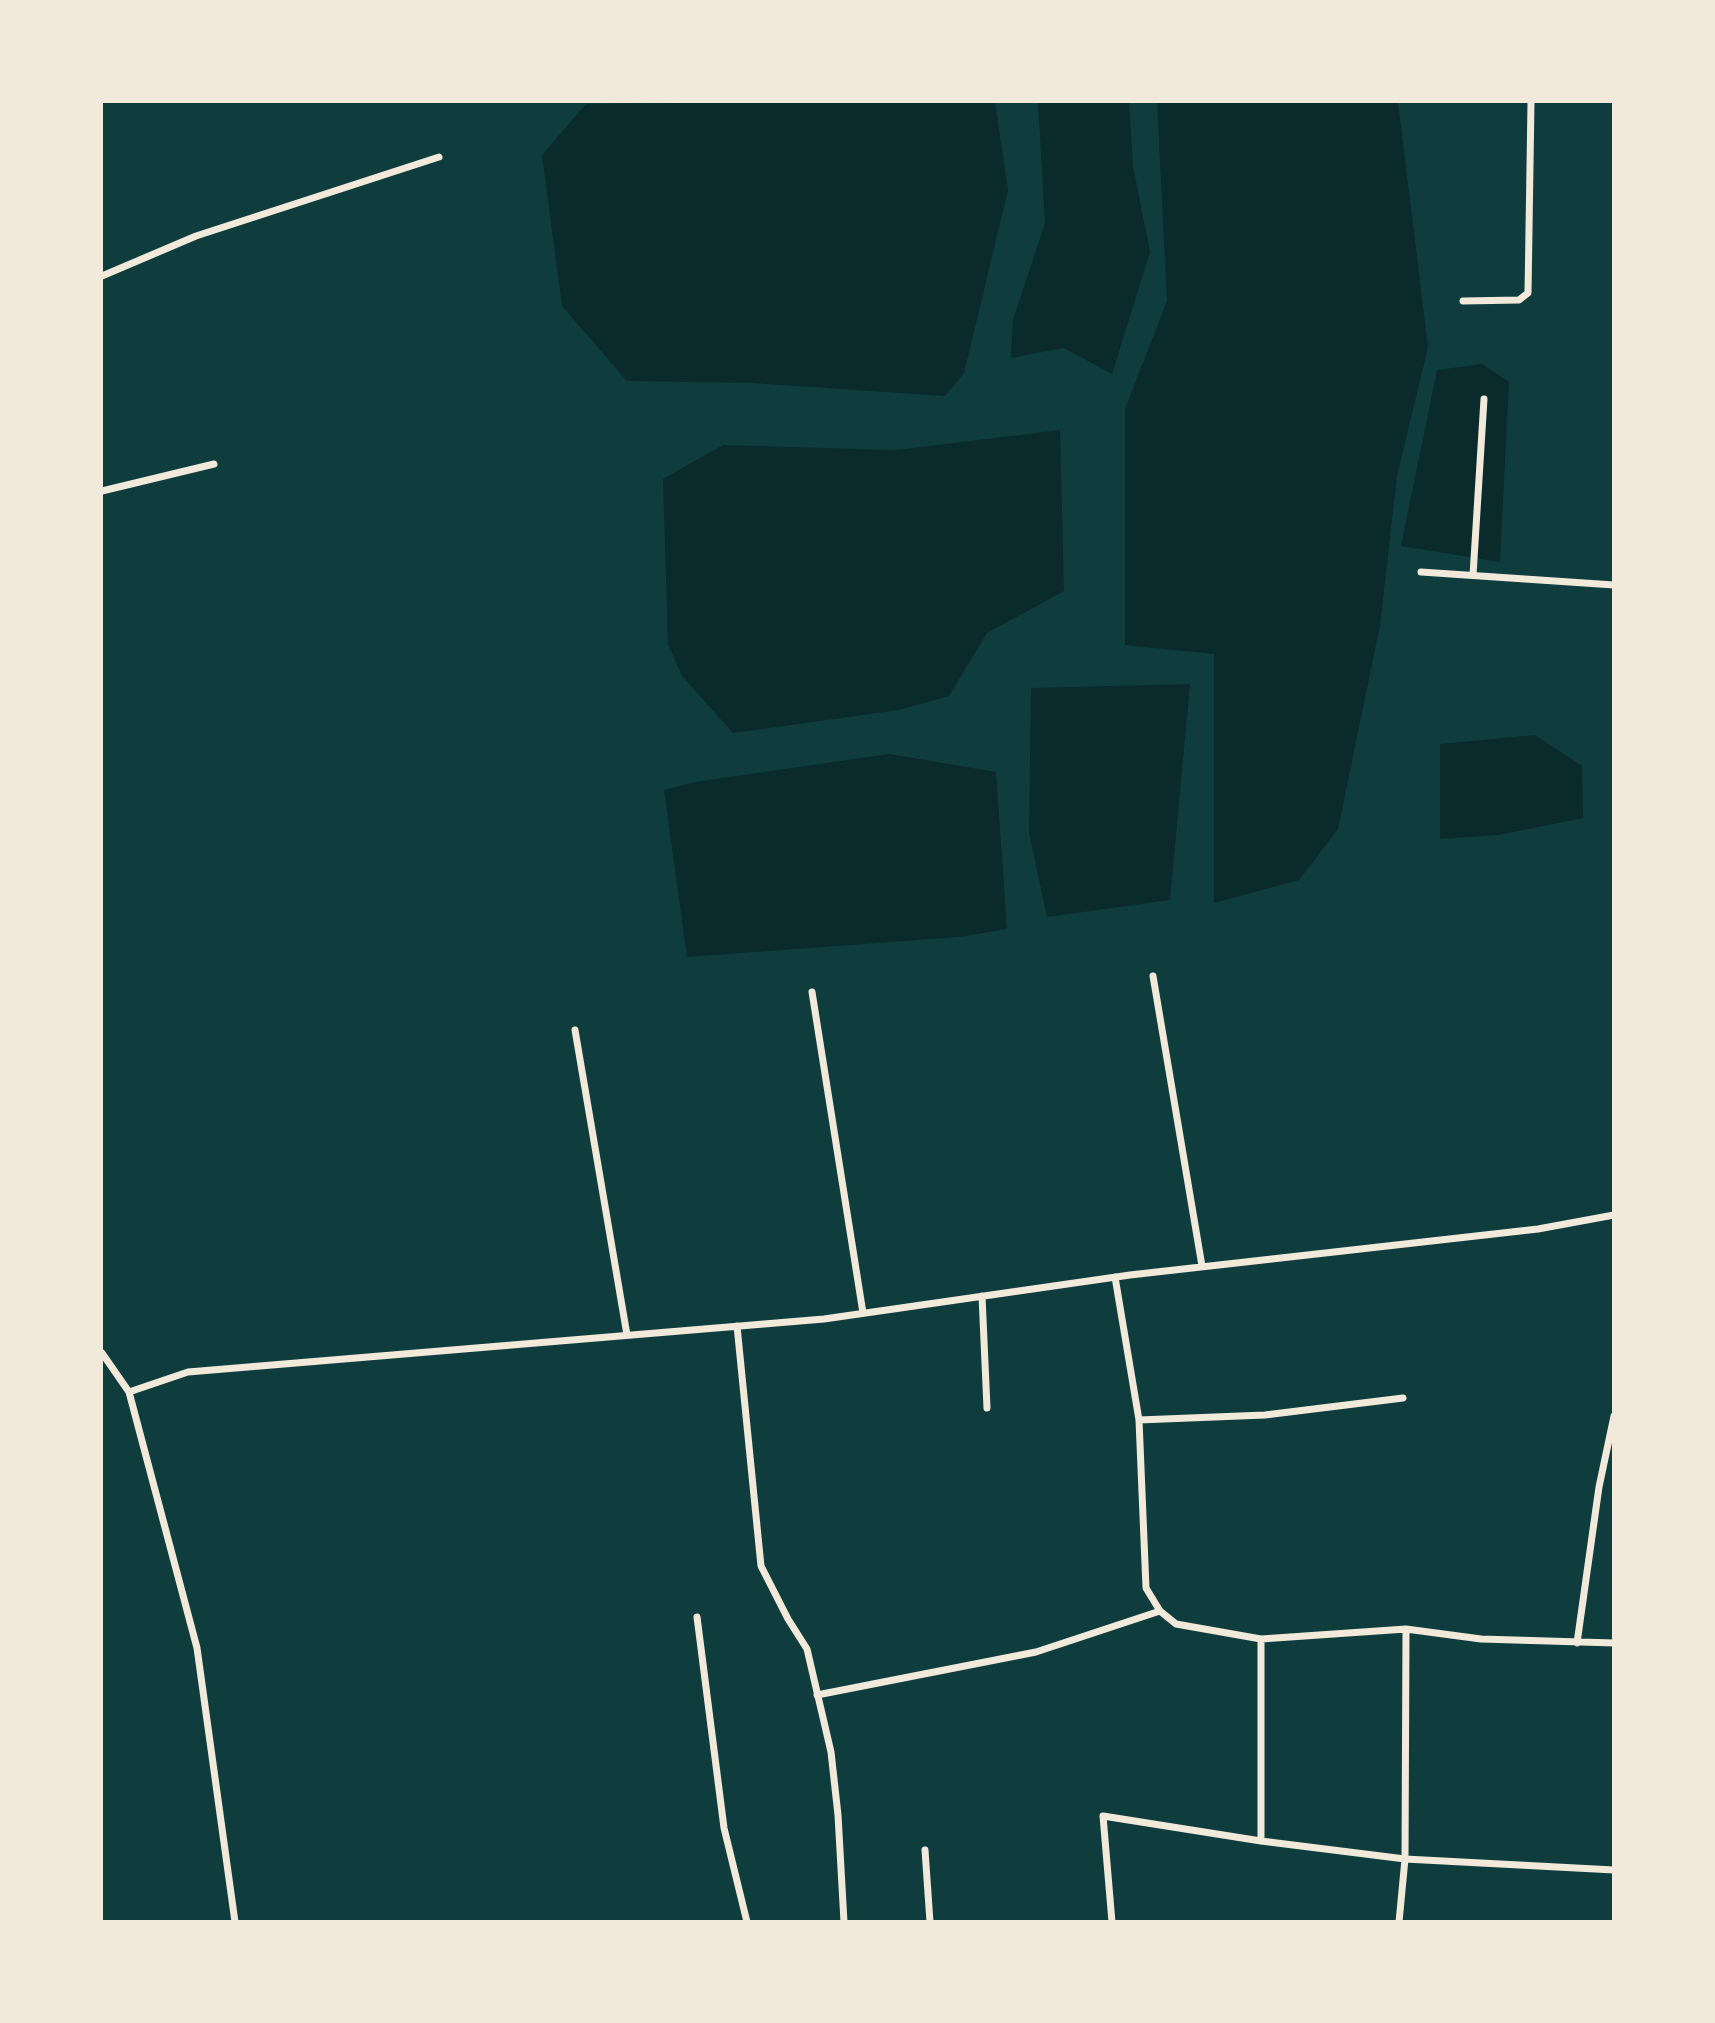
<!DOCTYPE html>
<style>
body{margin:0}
#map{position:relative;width:1715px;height:2023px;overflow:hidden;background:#0f3d3e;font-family:"Varela Round",sans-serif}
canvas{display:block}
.frame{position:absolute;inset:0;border:103px solid #f1e9da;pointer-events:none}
</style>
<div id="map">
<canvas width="1715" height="2023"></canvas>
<div class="frame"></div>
</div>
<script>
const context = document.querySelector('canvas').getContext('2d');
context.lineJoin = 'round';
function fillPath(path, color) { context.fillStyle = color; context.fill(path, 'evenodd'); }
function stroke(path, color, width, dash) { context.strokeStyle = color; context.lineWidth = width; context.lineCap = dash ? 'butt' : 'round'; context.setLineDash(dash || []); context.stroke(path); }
fillPath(new Path2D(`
 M 772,102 L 995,102 L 1008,190 L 964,373 L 945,396 L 752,383 L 627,381 L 562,306 L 542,155 L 586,104 Z
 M 1038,102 L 1129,102 L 1133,166 L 1150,252 L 1112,374 L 1064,348 L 1011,358 L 1013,320 L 1045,223 Z
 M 1157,102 L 1398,102 L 1428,347 L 1397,476 L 1380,625 L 1338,829 L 1299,880 L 1214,903 L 1214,654 L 1125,645 L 1125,409 L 1167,301 Z
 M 1482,364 L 1509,382 L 1500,562 L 1401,546 L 1437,370 Z
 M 1060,430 L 1064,591 L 987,633 L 949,696 L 899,710 L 733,733 L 682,676 L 668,644 L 663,479 L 723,445 L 896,450 Z
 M 1190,684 L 1170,900 L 1047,917 L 1029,833 L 1031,688 Z
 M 1535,735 L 1582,766 L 1583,818 L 1498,835 L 1440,839 L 1440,744 Z
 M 889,754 L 996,772 L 1007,929 L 959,937 L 687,957 L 664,790 L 695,782 Z`), '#0a2a2b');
stroke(new Path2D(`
 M 102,276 L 196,236 L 439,157
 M 1463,301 L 1519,300 L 1528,293 L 1531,102
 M 102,491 L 214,464
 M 1421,572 L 1614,585
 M 1473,575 L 1484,399
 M 1153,976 L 1202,1266
 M 812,992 L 863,1313
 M 575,1030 L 627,1335
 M 1115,1277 L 1139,1420 L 1146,1588 L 1160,1611 L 1176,1624 L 1261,1639 L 1406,1629 L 1481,1639 L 1614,1643
 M 982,1296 L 987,1408
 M 737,1326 L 761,1566 L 788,1619 L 807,1649 L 831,1752 L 838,1815 L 844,1922
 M 102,1353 L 129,1392 L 197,1648 L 235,1922
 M 129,1392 L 188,1372 L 824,1319 L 1130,1275 L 1538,1229 L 1614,1215
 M 1139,1420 L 1265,1415 L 1403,1398
 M 697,1617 L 724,1828 L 747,1922
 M 1261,1639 L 1261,1841
 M 1577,1643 L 1599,1487 L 1614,1416
 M 817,1695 L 1036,1652 L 1160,1611
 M 925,1850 L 930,1922
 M 1112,1922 L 1103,1816 L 1261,1841 L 1405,1859 L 1614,1870
 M 1399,1922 L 1405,1859 L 1406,1629`), '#f1e9da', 7);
</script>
